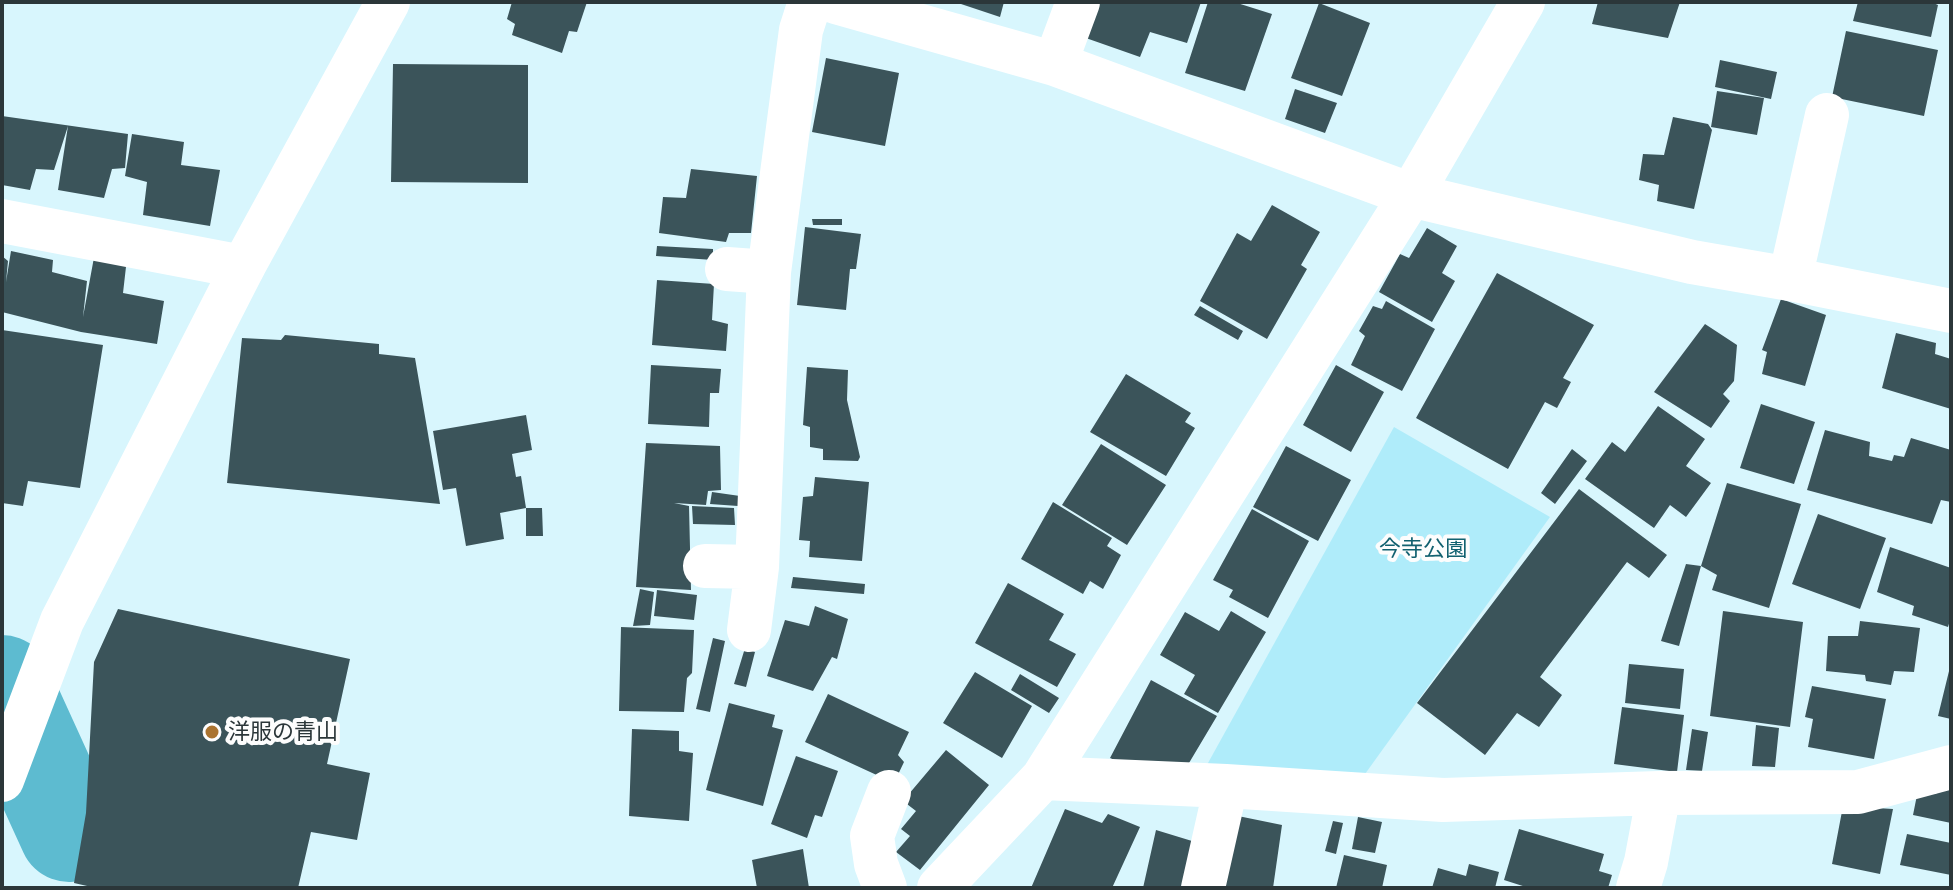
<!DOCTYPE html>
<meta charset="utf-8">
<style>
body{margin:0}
#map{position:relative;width:1953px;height:890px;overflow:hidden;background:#d8f6fd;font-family:Inter,sans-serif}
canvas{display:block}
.frame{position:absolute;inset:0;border:4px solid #2b3639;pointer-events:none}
</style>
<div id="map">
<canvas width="1953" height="890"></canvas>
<div class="frame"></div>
</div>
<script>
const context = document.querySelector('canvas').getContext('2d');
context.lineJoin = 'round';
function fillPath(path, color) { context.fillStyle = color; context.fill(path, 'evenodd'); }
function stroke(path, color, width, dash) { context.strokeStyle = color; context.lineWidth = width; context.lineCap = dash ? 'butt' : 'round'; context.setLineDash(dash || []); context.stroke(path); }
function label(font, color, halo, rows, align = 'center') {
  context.font = font + ' Inter,"Noto Sans JP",sans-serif'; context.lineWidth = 8; context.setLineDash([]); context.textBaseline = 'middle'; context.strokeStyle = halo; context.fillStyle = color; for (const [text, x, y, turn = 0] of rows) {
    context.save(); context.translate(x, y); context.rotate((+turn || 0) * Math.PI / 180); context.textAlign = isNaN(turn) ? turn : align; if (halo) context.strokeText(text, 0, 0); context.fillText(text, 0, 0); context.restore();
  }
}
fillPath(new Path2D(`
 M 1394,427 L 1550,517 L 1365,774 L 1203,772 Z`), '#afecfa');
stroke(new Path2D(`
 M 2,685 L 69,832`), '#5dbbd0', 100);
fillPath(new Path2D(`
 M 512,2 L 587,2 L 577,32 L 569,31 L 562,53 L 512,35 L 515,24 L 507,19 Z
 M 955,2 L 1004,2 L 1000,17 Z
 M 1097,2 L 1201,2 L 1187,43 L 1150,32 L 1140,57 L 1083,37 Z
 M 1208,2 L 1234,2 L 1272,14 L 1245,91 L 1185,73 Z
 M 1598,2 L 1680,2 L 1668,38 L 1592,24 Z
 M 1858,2 L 1931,2 L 1938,5 L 1931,37 L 1853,21 Z
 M 1319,3 L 1370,23 L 1342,96 L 1291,78 Z
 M 1846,31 L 1938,50 L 1924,116 L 1832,97 Z
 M 826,58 L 899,73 L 885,146 L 812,132 Z
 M 1720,60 L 1777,72 L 1771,99 L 1715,87 Z
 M 393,64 L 528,65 L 528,183 L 391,182 Z
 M 1295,89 L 1337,103 L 1325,133 L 1285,119 Z
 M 1717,91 L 1764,98 L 1757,135 L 1711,127 Z
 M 2,116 L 128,134 L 125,168 L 112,169 L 104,198 L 58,190 L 68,126 L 54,170 L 36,169 L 30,190 L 2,185 Z
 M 1673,117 L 1708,124 L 1712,130 L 1694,209 L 1657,201 L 1659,185 L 1639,180 L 1643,154 L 1664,155 Z
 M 132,134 L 184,142 L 181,165 L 220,170 L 210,226 L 143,215 L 147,182 L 125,176 Z
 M 691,169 L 757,176 L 751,233 L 729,233 L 726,242 L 659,233 L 663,197 L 686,198 Z
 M 1272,205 L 1320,232 L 1301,265 L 1307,269 L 1267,339 L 1200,301 L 1237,233 L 1251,241 Z
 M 812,219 L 842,219 L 842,225 L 813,225 Z
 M 805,227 L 861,234 L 856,269 L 850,269 L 846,310 L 797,305 Z
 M 1427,228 L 1457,246 L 1442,273 L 1455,281 L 1432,322 L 1379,292 L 1400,254 L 1409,258 Z
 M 657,246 L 713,249 L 713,260 L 656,256 Z
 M 11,251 L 53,260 L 52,272 L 87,281 L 83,317 L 95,252 L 127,258 L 123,293 L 164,301 L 157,344 L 81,332 L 2,312 L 2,256 L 8,261 L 6,282 Z
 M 1497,273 L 1594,325 L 1563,378 L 1571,382 L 1557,408 L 1545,402 L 1508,469 L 1416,418 Z
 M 657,280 L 714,284 L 712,320 L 728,324 L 726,351 L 652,345 Z
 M 1781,299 L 1826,315 L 1805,386 L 1762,374 L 1767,352 L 1762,350 Z
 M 1386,301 L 1435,329 L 1402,391 L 1351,365 L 1365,336 L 1359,331 L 1373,306 L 1382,309 Z
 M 1200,306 L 1243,331 L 1238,340 L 1194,315 Z
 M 1705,324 L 1737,345 L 1734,381 L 1723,394 L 1730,401 L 1711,428 L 1654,392 Z
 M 2,330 L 103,345 L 80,488 L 28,481 L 23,506 L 2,503 Z
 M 1896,333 L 1936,343 L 1935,354 L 1951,359 L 1951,409 L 1882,388 Z
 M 285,335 L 379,344 L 379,354 L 415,358 L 440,504 L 227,483 L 242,338 L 281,340 Z
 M 651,365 L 721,369 L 719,393 L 710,393 L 709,427 L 648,424 Z
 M 1336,365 L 1384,392 L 1351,452 L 1303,425 Z
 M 807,367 L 848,370 L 847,400 L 860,457 L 858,461 L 823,460 L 823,449 L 810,447 L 810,427 L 803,425 Z
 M 1126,374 L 1191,413 L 1185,422 L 1195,428 L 1166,476 L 1090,432 Z
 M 1761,404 L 1815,422 L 1794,484 L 1740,468 Z
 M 1658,406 L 1705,439 L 1686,466 L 1711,483 L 1686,517 L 1670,505 L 1654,528 L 1585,479 L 1612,442 L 1625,452 Z
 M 526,415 L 532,450 L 512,454 L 516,477 L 521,476 L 526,508 L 500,513 L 504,539 L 466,546 L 456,488 L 443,490 L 433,431 Z
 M 1825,430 L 1870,442 L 1869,456 L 1892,461 L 1894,455 L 1904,457 L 1911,438 L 1951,450 L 1951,502 L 1941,500 L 1932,524 L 1807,490 Z
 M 646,443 L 720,446 L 721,490 L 708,491 L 706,505 L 674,503 L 689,506 L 691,590 L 636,587 Z
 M 1101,444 L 1166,485 L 1127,545 L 1062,505 Z
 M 1286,446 L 1351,480 L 1318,541 L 1253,507 Z
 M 1572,449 L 1587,461 L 1555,504 L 1541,493 Z
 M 815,477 L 869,482 L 862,561 L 809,557 L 810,541 L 799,540 L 803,497 L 813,496 Z
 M 1727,483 L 1801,504 L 1769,608 L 1712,590 L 1717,575 L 1701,566 Z
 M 1579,489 L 1667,555 L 1649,578 L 1627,562 L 1540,677 L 1562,695 L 1539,727 L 1517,713 L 1485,755 L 1417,703 Z
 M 712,492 L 740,496 L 738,506 L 710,504 Z
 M 1053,502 L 1112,538 L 1107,546 L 1121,555 L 1103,589 L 1090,581 L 1083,594 L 1021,559 Z
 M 692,506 L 734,508 L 735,525 L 693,524 Z
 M 526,508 L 542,508 L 543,536 L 526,536 Z
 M 1252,509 L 1309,541 L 1268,618 L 1229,597 L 1233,590 L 1213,580 Z
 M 1818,514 L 1886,538 L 1860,609 L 1792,584 Z
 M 1890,547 L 1951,568 L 1951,617 L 1948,627 L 1912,615 L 1914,606 L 1877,592 Z
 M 1686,564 L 1701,566 L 1679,646 L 1661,641 Z
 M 793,577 L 865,584 L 864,594 L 791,588 Z
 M 1008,583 L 1064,614 L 1049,640 L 1076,654 L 1057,687 L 975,643 Z
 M 640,589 L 654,592 L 650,625 L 633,626 Z
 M 657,590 L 697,595 L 694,620 L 654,616 Z
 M 815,606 L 848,619 L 837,659 L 832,657 L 813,691 L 767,676 L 785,620 L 809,626 Z
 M 118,609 L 350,659 L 327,764 L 370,773 L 357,840 L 311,832 L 298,888 L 96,888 L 74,883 L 86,813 L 94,662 Z
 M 1231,611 L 1266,632 L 1218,713 L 1184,694 L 1195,675 L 1160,655 L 1185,612 L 1219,631 Z
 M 1723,611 L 1803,622 L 1790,727 L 1710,716 Z
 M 1860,621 L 1920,628 L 1914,672 L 1894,671 L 1891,685 L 1866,681 L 1865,675 L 1826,671 L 1828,636 L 1858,636 Z
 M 621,627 L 694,630 L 692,673 L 687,678 L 684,712 L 619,711 Z
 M 713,638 L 725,641 L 710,712 L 696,709 Z
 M 745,648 L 755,652 L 746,687 L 734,684 Z
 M 1629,664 L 1684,669 L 1680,709 L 1625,703 Z
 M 1950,667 L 1951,667 L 1951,719 L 1938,716 Z
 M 975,672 L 1032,706 L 1002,758 L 943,723 Z
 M 1020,674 L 1059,698 L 1049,713 L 1011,690 Z
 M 1151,680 L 1217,716 L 1189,763 L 1126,765 L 1110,758 Z
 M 1812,686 L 1886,699 L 1874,759 L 1808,747 L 1813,719 L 1805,717 Z
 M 828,694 L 909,732 L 898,755 L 904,762 L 894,783 L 805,742 Z
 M 729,703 L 775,715 L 772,727 L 783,730 L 763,806 L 706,790 Z
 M 1622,707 L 1684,715 L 1677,772 L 1614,764 Z
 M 1756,725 L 1779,728 L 1775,767 L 1752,766 Z
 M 632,729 L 679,731 L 679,751 L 693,753 L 689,821 L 629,816 Z
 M 1692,729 L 1708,732 L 1702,771 L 1686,770 Z
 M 946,750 L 989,785 L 920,870 L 896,852 L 910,836 L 901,829 L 916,811 L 903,801 Z
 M 796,756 L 838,771 L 822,817 L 815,815 L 807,838 L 771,824 Z
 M 1941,782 L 1951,784 L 1951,823 L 1913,815 L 1918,790 L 1936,794 Z
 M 1843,806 L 1893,809 L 1880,874 L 1832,864 Z
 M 1065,809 L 1102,823 L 1108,814 L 1140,827 L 1112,888 L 1031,888 Z
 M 1238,816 L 1282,825 L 1273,888 L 1225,888 Z
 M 1358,817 L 1382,822 L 1375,853 L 1352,849 Z
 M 1333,821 L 1343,823 L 1336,854 L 1325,851 Z
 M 1519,829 L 1604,854 L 1599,871 L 1612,875 L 1608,888 L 1529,888 L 1504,880 Z
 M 1156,830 L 1192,841 L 1182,888 L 1143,888 Z
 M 1907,834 L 1951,843 L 1951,875 L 1900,865 Z
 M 803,849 L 809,888 L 757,888 L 752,860 Z
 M 1344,855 L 1387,865 L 1382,888 L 1336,888 Z
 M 1469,864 L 1499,872 L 1495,888 L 1432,888 L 1438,868 L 1466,876 Z`), '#3b545a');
stroke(new Path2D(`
 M 836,2 L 1055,64 L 1411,195 L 1692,262 L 1790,279 L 1951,311
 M 1055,64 L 1078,2
 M 2,221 L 243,267
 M 727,269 L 769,272
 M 1790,279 L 1827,115
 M 705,566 L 757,567
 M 749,630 L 757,567 L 769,272 L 801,30 L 810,2
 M 1043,778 L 1226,786 L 1443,800 L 1659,793 L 1858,792 L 1951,767
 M 885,888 L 876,864 L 872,836 L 889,792
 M 939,888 L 1043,778 L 1411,195 L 1523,2
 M 1203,888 L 1226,786
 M 1638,888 L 1646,862 L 1659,793`), '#fff', 44);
stroke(new Path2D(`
 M 2,780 L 62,621 L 243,267 L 388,2`), '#fff', 44);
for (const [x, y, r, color] of [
 [212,732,8,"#aa732f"]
]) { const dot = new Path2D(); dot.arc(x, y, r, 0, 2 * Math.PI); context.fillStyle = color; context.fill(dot); stroke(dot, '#fdfdfd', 3); }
label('22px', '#126170', '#fdfdfd', [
 ["今寺公園",1423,549]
]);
label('22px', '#2b3639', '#fdfdfd', [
 ["洋服の青山",228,732]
], 'left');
</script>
